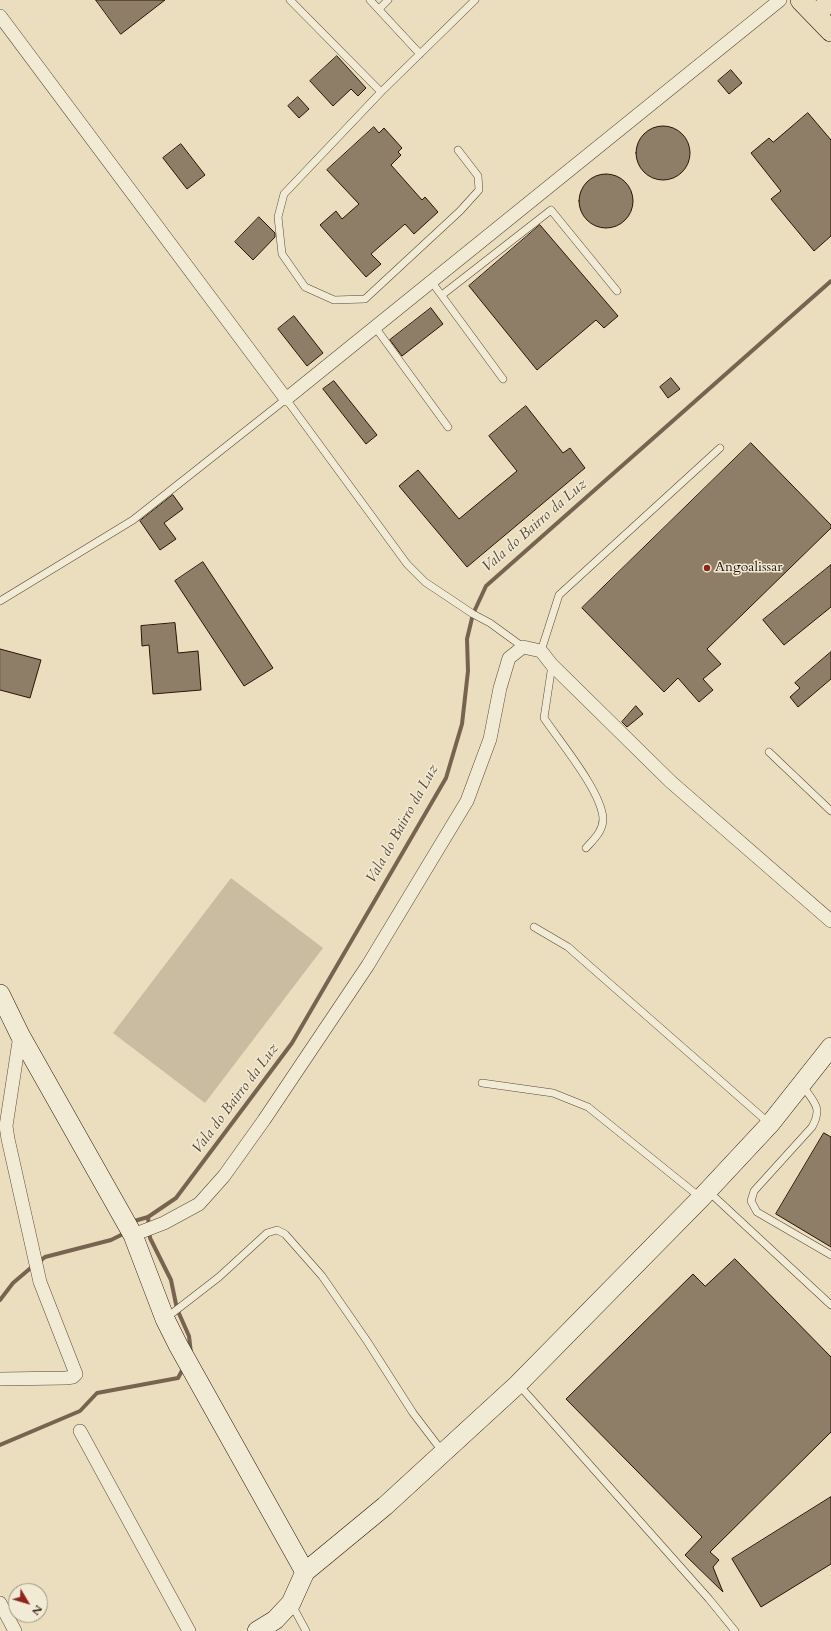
<!DOCTYPE html>
<style>
body{margin:0}
#map{position:relative;width:831px;height:1631px;overflow:hidden;background:#eadebf;font-family:Cardo,serif}
canvas{display:block}
.north{position:absolute;left:8px;top:1583px;width:40px;height:40px;box-sizing:border-box;background:#f1ead5;border:1px solid #a29483;border-radius:50%;rotate:128deg;font-size:11px;font-weight:700;line-height:16px;text-align:center;color:#2b1407}
.north::after{content:'';display:block;margin:auto;width:14px;height:18px;background:#8f2418;clip-path:polygon(50% 0,100% 100%,50% 72%,0 100%)}
</style>
<div id="map">
<canvas width="831" height="1631"></canvas>
<div class="north">N</div>
</div>
<script>
const context = document.querySelector('canvas').getContext('2d');
context.lineJoin = 'round';
function fillPath(path, color) { context.fillStyle = color; context.fill(path, 'evenodd'); }
function stroke(path, color, width, dash) { context.strokeStyle = color; context.lineWidth = width; context.lineCap = dash ? 'butt' : 'round'; context.setLineDash(dash || []); context.stroke(path); }
function label(font, color, halo, rows, align = 'center') {
  context.font = font + ' Cardo,serif'; context.lineWidth = 3; context.setLineDash([]); context.textBaseline = 'middle'; context.strokeStyle = halo; context.fillStyle = color; for (const [text, x, y, turn = 0] of rows) {
    context.save(); context.translate(x, y); context.rotate((+turn || 0) * Math.PI / 180); context.textAlign = isNaN(turn) ? turn : align; if (halo) context.strokeText(text, 0, 0); context.fillText(text, 0, 0); context.restore();
  }
}
fillPath(new Path2D(`
 M 231,878 L 323,948 L 205,1103 L 113,1033 Z`), '#cabca0');
stroke(new Path2D(`
 M 131,1222 L 148,1217
 M 39,1262 L 45,1257 L 111,1240 L 123,1234 L 124,1231
 M 0,1300 L 13,1283 L 33,1266
 M 191,1353 L 189,1336 L 177,1309 L 171,1280 L 150,1238 L 148,1217 L 176,1198 L 292,1043 L 446,778 L 462,724 L 468,671 L 467,639 L 473,614 L 486,586 L 831,281
 M 0,1445 L 80,1411 L 97,1393 L 178,1378 L 184,1367`), '#776450', 4);
const building = new Path2D(`
 M 96,0 L 165,0 L 121,34 Z
 M 337,56 L 366,88 L 358,96 L 351,89 L 333,106 L 310,81 Z
 M 731,70 L 742,83 L 729,94 L 718,81 Z
 M 298,97 L 309,109 L 299,118 L 288,106 Z
 M 808,113 L 831,140 L 831,236 L 814,251 L 771,199 L 781,191 L 751,153 L 769,138 L 773,142 Z
 M636 153a27 27 0 1 1 54 0a27 27 0 1 1-54 0Z
 M 374,127 L 379,133 L 384,128 L 402,148 L 398,152 L 401,155 L 391,165 L 422,200 L 425,197 L 438,212 L 414,234 L 405,224 L 371,254 L 381,264 L 366,277 L 320,225 L 336,211 L 342,219 L 359,204 L 327,170 Z
 M 181,144 L 205,175 L 187,189 L 163,158 Z
 M579 201a27 27 0 1 1 54 0a27 27 0 1 1-54 0Z
 M 259,217 L 275,233 L 275,237 L 253,260 L 235,242 Z
 M 540,225 L 618,316 L 604,328 L 596,320 L 537,370 L 469,286 Z
 M 431,308 L 443,324 L 402,356 L 390,340 Z
 M 294,316 L 323,353 L 307,366 L 278,329 Z
 M 671,378 L 680,389 L 668,398 L 660,387 Z
 M 334,381 L 377,435 L 366,444 L 323,389 Z
 M 526,406 L 563,453 L 570,448 L 585,468 L 467,567 L 399,486 L 418,470 L 459,519 L 517,471 L 489,436 Z
 M 751,443 L 831,525 L 831,528 L 707,649 L 721,664 L 703,679 L 713,690 L 699,702 L 678,678 L 664,692 L 582,608 Z
 M 173,495 L 183,509 L 164,523 L 176,539 L 160,550 L 140,521 Z
 M 203,562 L 273,668 L 244,686 L 175,581 Z
 M 831,565 L 831,607 L 784,645 L 763,620 Z
 M 175,623 L 178,653 L 198,651 L 201,690 L 153,694 L 149,645 L 142,646 L 141,626 Z
 M 0,649 L 41,660 L 30,698 L 0,690 Z
 M 831,652 L 831,679 L 798,707 L 790,697 L 800,688 L 795,683 Z
 M 636,706 L 643,714 L 627,727 L 622,722 Z
 M 824,1133 L 831,1137 L 831,1247 L 776,1214 Z
 M 735,1259 L 831,1357 L 831,1432 L 710,1552 L 719,1560 L 713,1567 L 723,1592 L 685,1555 L 702,1537 L 566,1399 L 693,1274 L 705,1286 Z
 M 831,1497 L 831,1564 L 761,1607 L 732,1559 Z`);
fillPath(building, '#8e7d67');
stroke(building, '#2b1407', 1);
const lane = new Path2D(`
 M 290,0 L 381,92
 M 370,0 L 420,54
 M 379,9 L 388,0
 M 458,150 L 478,176 L 479,190 L 460,211 L 365,299 L 334,300 L 305,287 L 282,254 L 278,217 L 284,194 L 381,92 L 475,0
 M 431,281 L 503,379
 M 442,295 L 551,210 L 617,291
 M 375,327 L 448,427
 M 0,601 L 133,520 L 286,399 L 407,564 L 425,582 L 473,614 L 490,623 L 523,647
 M 541,651 L 559,595 L 720,448
 M 552,665 L 544,718 C 560,742 602,792 603,819 C 603,831 594,839 586,848
 M 769,752 L 831,811
 M 534,927 L 568,947 L 770,1124
 M 482,1083 L 553,1093 L 588,1107 L 701,1198
 M 803,1086 C 814,1103 823,1107 812,1127 L 754,1191 L 751,1201 L 757,1212 L 831,1255
 M 708,1191 L 831,1305
 M 166,1318 L 219,1277 L 267,1233 L 277,1230 L 285,1234 L 322,1276 L 367,1341 L 413,1413 L 442,1451
 M 518,1384 L 709,1599 L 735,1631
 M 292,1605 L 306,1631`);
const street = new Path2D(`
 M 0,16 L 286,399 L 780,0
 M 133,1235 L 164,1223 L 199,1204 L 224,1176 L 264,1120 L 368,965 L 467,801 L 490,739 L 500,688 L 509,658 L 523,647 L 541,651 L 552,665 L 671,782 L 831,921
 M 0,1379 L 66,1378 L 73,1377 L 76,1374 L 40,1282 L 8,1139 L 6,1126 L 20,1035
 M 80,1431 L 189,1631
 M 0,1603 L 15,1631`);
const secondary = new Path2D(`
 M 0,994 L 20,1035 L 133,1235 L 165,1319 L 178,1345 L 305,1572
 M 257,1631 L 275,1620 L 291,1603 L 305,1572 L 385,1506 L 518,1384 L 701,1198 L 770,1124 L 831,1047`);
const primary = new Path2D(`
 M 801,0 L 831,31
 M 827,0 L 831,4`);
stroke(lane, '#5b4635', 8);
stroke(street, '#5b4635', 14);
stroke(secondary, '#2b1407', 20);
stroke(primary, '#2b1407', 22);
stroke(lane, '#f1ead5', 7);
stroke(street, '#f1ead5', 13);
stroke(secondary, '#f1ead5', 19);
stroke(primary, '#eadebf', 21);
for (const [x, y, r, color] of [
 [707,568,4,"#8f2418"]
]) { const dot = new Path2D(); dot.arc(x, y, r, 0, 2 * Math.PI); context.fillStyle = color; context.fill(dot); stroke(dot, '#f1ead5', 1.5); }
label('14px', '#2b1407', '#f1ead5', [
 ["Angoalissar",715,568]
], 'left');
label('italic 15px', '#5d4937', '#f1ead5', [
 ["Vala do Bairro da Luz",535,526,-41],
 ["Vala do Bairro da Luz",403,824,-61],
 ["Vala do Bairro da Luz",236,1099,-53]
]);
</script>
